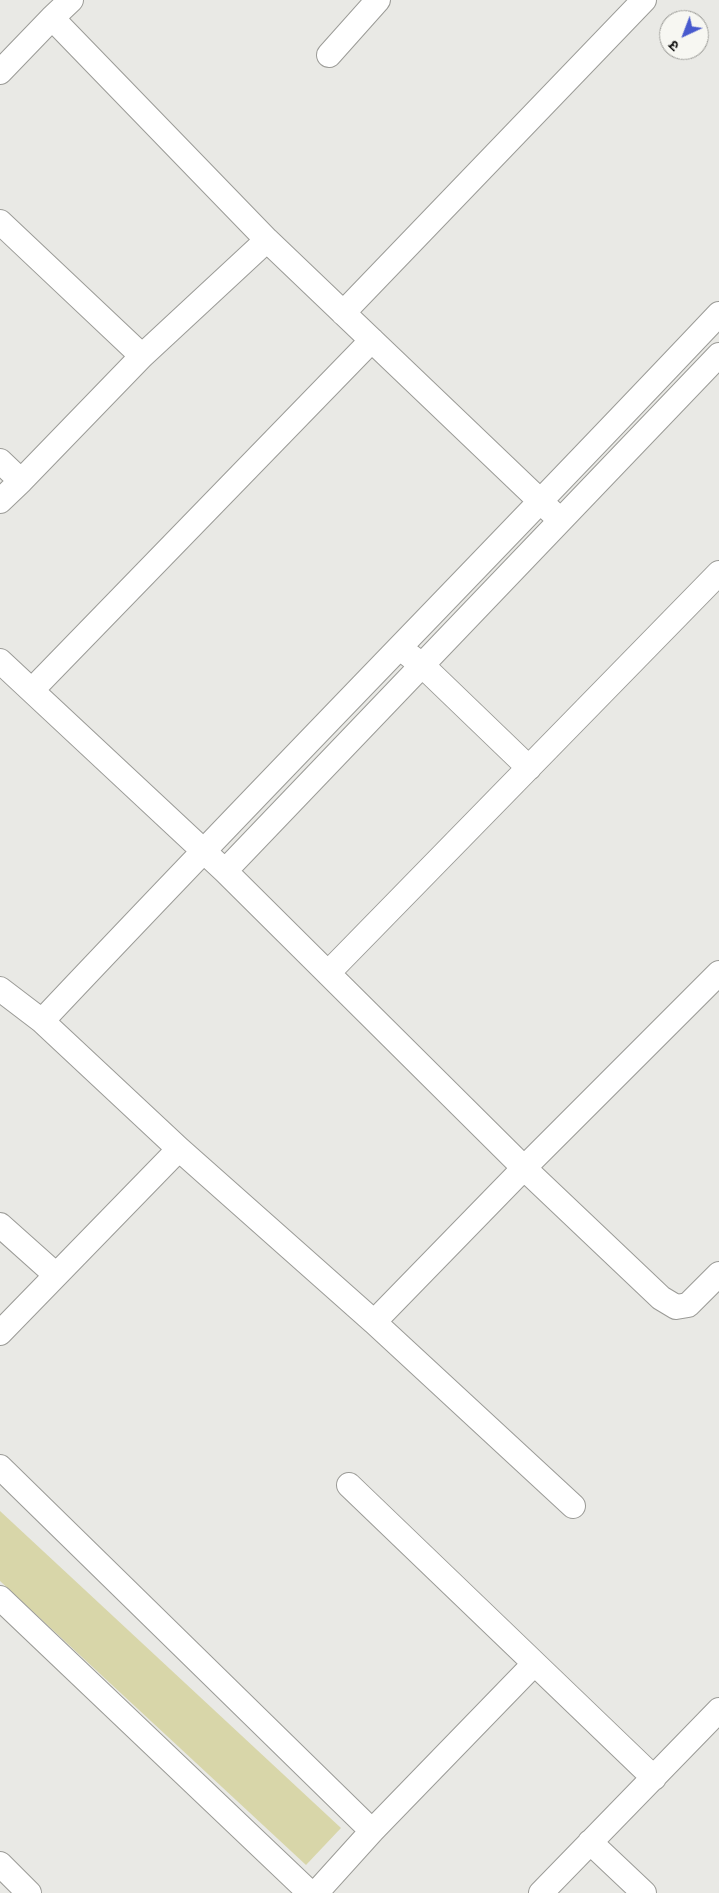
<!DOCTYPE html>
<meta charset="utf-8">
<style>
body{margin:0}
#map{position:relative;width:719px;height:1893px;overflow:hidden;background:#e9e9e5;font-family:"Source Sans 3","Noto Sans Devanagari",sans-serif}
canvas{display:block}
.north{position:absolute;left:659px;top:10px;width:50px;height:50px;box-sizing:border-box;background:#f7f7f2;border:1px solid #9a9a96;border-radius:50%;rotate:223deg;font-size:14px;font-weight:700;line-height:20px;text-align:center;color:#0e0e0d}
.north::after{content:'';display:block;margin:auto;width:18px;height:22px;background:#485ace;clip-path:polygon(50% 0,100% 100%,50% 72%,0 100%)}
</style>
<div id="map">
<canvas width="719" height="1893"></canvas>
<div class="north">उ</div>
</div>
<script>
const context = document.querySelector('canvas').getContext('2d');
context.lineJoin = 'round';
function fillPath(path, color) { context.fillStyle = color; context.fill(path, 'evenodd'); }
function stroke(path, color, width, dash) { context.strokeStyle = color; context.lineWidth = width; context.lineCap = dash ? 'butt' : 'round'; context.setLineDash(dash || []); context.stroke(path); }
fillPath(new Path2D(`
 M 0,1511 L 341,1828 L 306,1865 L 0,1581 Z`), '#d8d6a9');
const minor = new Path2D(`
 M 52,18 L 71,0
 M 329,55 L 378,0
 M 0,72 L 52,18 L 267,240 L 560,520
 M 0,222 L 142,356
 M 343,313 L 644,0
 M 0,461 L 21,481 L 0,501
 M 21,481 L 142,356 L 267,240
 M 409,655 L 422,665 L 529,768
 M 0,661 L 225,871 L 524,1168 L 661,1298 L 676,1307 L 688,1305 L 719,1274
 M 32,690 L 372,340
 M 225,871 L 719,355
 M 328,973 L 719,573
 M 0,989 L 42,1021
 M 179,1149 L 42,1021 C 266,783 495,551 719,314
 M 0,1225 L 56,1275
 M 374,1322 L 573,1506
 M 0,1333 L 179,1149 L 374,1322 L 524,1168 L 719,973
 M 0,1467 L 372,1831
 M 349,1485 L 654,1778
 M 0,1598 L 310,1893
 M 590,1842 L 644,1893
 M 0,1864 L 29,1893
 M 316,1893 L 372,1831 L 534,1664
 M 541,1893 L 719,1710`);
stroke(minor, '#9b9b97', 26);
stroke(minor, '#fff', 24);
</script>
